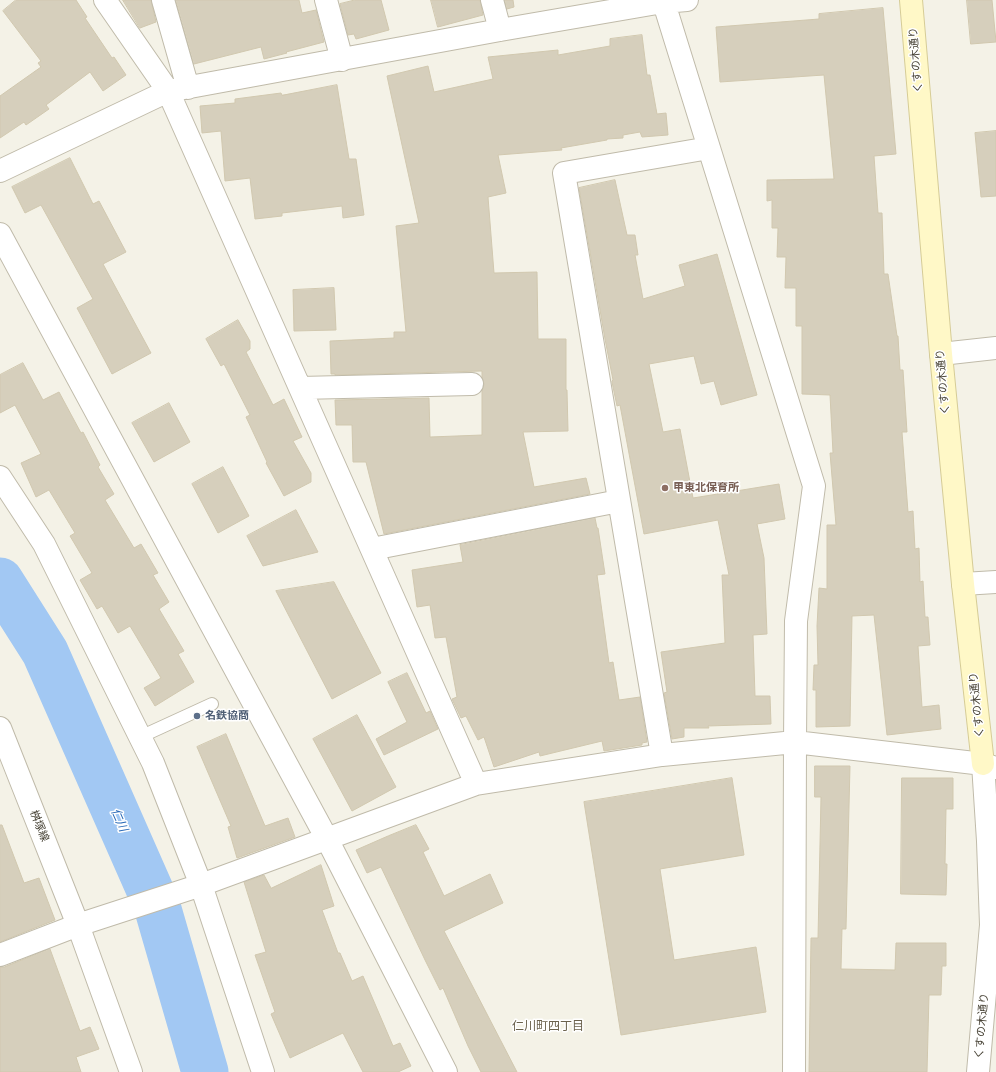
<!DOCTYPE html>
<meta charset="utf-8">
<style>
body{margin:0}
canvas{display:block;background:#f4f2e7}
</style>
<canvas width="996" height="1072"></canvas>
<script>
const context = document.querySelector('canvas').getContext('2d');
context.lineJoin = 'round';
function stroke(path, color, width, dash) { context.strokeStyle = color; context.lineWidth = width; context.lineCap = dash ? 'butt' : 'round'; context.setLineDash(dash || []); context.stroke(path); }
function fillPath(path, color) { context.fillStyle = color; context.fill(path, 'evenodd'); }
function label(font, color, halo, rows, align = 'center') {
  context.font = font + ' "PT Sans Narrow","Noto Sans JP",sans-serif'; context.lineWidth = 3; context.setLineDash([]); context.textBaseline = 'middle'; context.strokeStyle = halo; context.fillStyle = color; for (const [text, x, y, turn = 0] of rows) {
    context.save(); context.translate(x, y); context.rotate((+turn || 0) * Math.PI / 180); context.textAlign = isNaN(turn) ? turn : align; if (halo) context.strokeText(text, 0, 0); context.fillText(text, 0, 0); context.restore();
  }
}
stroke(new Path2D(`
 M 0,581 L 45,652 L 157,906 L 205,1072`), '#a2c8f3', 47);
const building = new Path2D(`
 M 16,0 L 76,0 L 87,17 L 85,18 L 112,58 L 114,57 L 126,75 L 103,91 L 90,72 L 46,105 L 49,109 L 26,125 L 24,122 L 0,138 L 0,96 L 41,67 L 38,63 L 41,61 L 3,11 Z
 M 123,0 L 151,0 L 156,22 L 140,28 Z
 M 176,0 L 299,0 L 302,13 L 316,10 L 324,42 L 286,52 L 287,53 L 264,59 L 261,47 L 194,64 Z
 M 355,0 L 381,0 L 389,30 L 356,39 L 354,34 L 348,35 L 340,4 Z
 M 431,0 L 480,0 L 483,15 L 438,27 Z
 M 505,0 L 513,0 L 514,7 L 507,9 Z
 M 967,0 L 992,0 L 996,42 L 971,44 Z
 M 883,8 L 896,154 L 874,156 L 878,213 L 882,213 L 884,274 L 888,274 L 897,336 L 898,336 L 900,370 L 903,370 L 907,432 L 902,432 L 908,512 L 913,511 L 915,549 L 919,548 L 920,582 L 923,581 L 925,617 L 928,617 L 930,645 L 918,646 L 922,707 L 939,705 L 941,729 L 887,735 L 874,615 L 852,616 L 850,726 L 816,727 L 816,690 L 813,690 L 814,665 L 818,665 L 817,626 L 819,588 L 827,589 L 827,525 L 836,525 L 830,453 L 833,453 L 830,395 L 802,394 L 802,326 L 796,326 L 796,288 L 785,288 L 786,257 L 777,257 L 778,228 L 772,228 L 772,200 L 767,201 L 767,180 L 834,179 L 824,75 L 720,82 L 716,27 L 819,19 L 819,14 Z
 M 642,35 L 647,75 L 650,75 L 657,114 L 666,113 L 668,135 L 642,137 L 640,132 L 623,135 L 623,138 L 607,139 L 607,140 L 561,148 L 562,150 L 498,155 L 506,193 L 488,197 L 494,273 L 537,272 L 538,339 L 566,339 L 566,390 L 567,390 L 568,431 L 523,432 L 534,487 L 586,478 L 590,494 L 384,534 L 366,462 L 353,462 L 352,425 L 336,425 L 335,400 L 429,398 L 430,437 L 482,435 L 482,391 L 484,384 L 482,377 L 482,371 L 335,375 L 335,374 L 331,374 L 330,341 L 394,338 L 394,332 L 406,332 L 396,226 L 419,223 L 387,76 L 428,66 L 434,92 L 493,79 L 488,57 L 558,50 L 558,55 L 610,46 L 610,39 Z
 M 337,85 L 349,159 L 356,159 L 364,215 L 343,218 L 342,206 L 282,213 L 282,216 L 255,219 L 250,178 L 225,181 L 221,131 L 202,133 L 200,106 L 235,103 L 235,99 L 281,93 L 282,95 Z
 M 996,131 L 996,196 L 981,197 L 975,133 Z
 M 70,158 L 93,204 L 99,201 L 126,252 L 103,264 L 151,353 L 112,374 L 77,308 L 93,299 L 41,205 L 25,213 L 12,187 Z
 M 615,180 L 627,235 L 635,235 L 638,255 L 635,255 L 643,299 L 685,286 L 679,265 L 717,254 L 757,395 L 721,405 L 714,381 L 701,384 L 694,356 L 649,364 L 663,432 L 680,429 L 693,498 L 779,484 L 785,519 L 757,524 L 764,558 L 767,634 L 753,635 L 755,696 L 770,696 L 771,724 L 708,726 L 709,728 L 684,728 L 684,737 L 672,739 L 664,693 L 667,692 L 661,652 L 725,643 L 722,575 L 729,575 L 718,520 L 644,534 L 620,405 L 617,406 L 612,382 L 612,381 L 613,380 L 605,339 L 579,188 Z
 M 334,288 L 336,330 L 294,331 L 293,290 Z
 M 238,320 L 250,341 L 250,349 L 246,352 L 273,405 L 284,399 L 302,437 L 293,441 L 311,473 L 311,482 L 284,496 L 266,463 L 267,462 L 246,417 L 250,415 L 224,364 L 221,366 L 206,339 Z
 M 23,363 L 43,400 L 59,392 L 81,433 L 83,432 L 100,465 L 98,467 L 114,494 L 105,500 L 134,548 L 141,544 L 158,573 L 153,575 L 169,602 L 159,609 L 184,651 L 178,654 L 194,682 L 155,706 L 144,688 L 161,678 L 130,626 L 118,633 L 102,606 L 97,609 L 80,580 L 92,573 L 70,536 L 75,533 L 49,490 L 36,497 L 21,463 L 41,454 L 15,405 L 0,413 L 0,375 Z
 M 169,403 L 190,442 L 154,462 L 132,423 Z
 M 223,467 L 249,516 L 218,533 L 192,484 Z
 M 296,510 L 318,552 L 263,566 L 247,536 Z
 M 595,518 L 597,528 L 598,528 L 605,574 L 597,575 L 609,663 L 613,662 L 619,700 L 640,697 L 647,742 L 642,743 L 642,745 L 604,751 L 602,741 L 540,756 L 539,752 L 494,767 L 484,737 L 478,740 L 466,716 L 461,718 L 452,699 L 457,697 L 446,637 L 435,638 L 430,605 L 417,607 L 412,570 L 463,562 L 460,545 Z
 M 334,582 L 381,673 L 332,699 L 276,591 Z
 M 407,673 L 426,713 L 430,711 L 438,729 L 384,755 L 376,739 L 407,722 L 388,682 Z
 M 357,715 L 396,787 L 352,811 L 313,739 Z
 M 226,734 L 265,826 L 288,818 L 295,837 L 237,858 L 228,827 L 231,826 L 197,747 Z
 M 815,766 L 850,766 L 846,929 L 842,929 L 841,969 L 895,970 L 896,943 L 946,943 L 946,966 L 942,966 L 941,995 L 929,995 L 927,1072 L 809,1072 L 811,938 L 818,938 L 821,797 L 815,797 Z
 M 732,778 L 744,855 L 660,869 L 674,960 L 756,947 L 766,1012 L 621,1035 L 584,802 Z
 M 902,778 L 953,778 L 953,809 L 946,809 L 945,864 L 947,864 L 946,895 L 901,894 Z
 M 0,825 L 2,825 L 24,883 L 39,878 L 55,920 L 0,942 Z
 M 416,825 L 429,849 L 423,852 L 444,896 L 490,874 L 503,903 L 444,931 L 517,1072 L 481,1072 L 468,1046 L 443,988 L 440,990 L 425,960 L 381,867 L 367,873 L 356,850 L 388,836 Z
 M 321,865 L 334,906 L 322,910 L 338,953 L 340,953 L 352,981 L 363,976 L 393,1046 L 400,1043 L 411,1066 L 398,1072 L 363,1072 L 343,1033 L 290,1058 L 271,1014 L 275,1012 L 255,955 L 266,952 L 244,882 L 264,875 L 271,888 Z
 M 50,949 L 80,1031 L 90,1027 L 99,1049 L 76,1057 L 81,1072 L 0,1072 L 0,967 L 4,967 Z`);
fillPath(building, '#d6cfbc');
stroke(building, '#d1c8af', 1);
const lane = new Path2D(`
 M 140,737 L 212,704`);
const street = new Path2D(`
 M 105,0 L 168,91 L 476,784
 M 163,0 L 188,88
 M 326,0 L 342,60
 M 492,0 L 500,30
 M 663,0 L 814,486 L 796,621 L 795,742 L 794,1072
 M 0,171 L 168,91 L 500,30 L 663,2 L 687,0
 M 0,234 L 327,839 L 446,1072
 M 941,354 L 996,348
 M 300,388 L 472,384
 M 0,477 L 44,544 L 153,763 L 201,885 L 263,1072
 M 372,549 L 619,501
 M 963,584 L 996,582
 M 0,728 L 78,925 L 131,1072
 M 662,755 L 564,173 L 709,148
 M 0,955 L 78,925 L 201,885 L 476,784 L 662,755 L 795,742 L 983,764 L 996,768
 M 978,1072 L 991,925 L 988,841 L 983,764`);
const secondary = new Path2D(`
 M 911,0 L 941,354 L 963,584 L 983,764`);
stroke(lane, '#c0bbaa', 14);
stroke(street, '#c0bbaa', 24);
stroke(secondary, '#d6cc96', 24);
stroke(lane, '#fff', 12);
stroke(street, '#fff', 22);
stroke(secondary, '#fff8c7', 22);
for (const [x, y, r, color] of [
 [665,488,4,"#8d6e63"],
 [197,716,4,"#5c6f8a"]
]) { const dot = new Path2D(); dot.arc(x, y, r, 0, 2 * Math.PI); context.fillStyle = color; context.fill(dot); stroke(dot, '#fff', 1.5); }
label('11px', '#484336', '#fff', [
 ["くすの木通り",916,60,-95],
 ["くすの木通り",943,382,-95],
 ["くすの木通り",977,705,-96],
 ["桝塚線",39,826,68],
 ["くすの木通り",982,1026,-85]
]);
label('bold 11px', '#785e54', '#fff', [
 ["甲東北保育所",673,488]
], 'left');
label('bold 11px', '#4e5e75', '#fff', [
 ["名鉄協商",205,716]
], 'left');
label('italic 12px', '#2b6bb8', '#fff', [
 ["仁川",119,820,66]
]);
label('12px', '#6b624d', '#fff', [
 ["仁川町四丁目",548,1027]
]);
</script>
